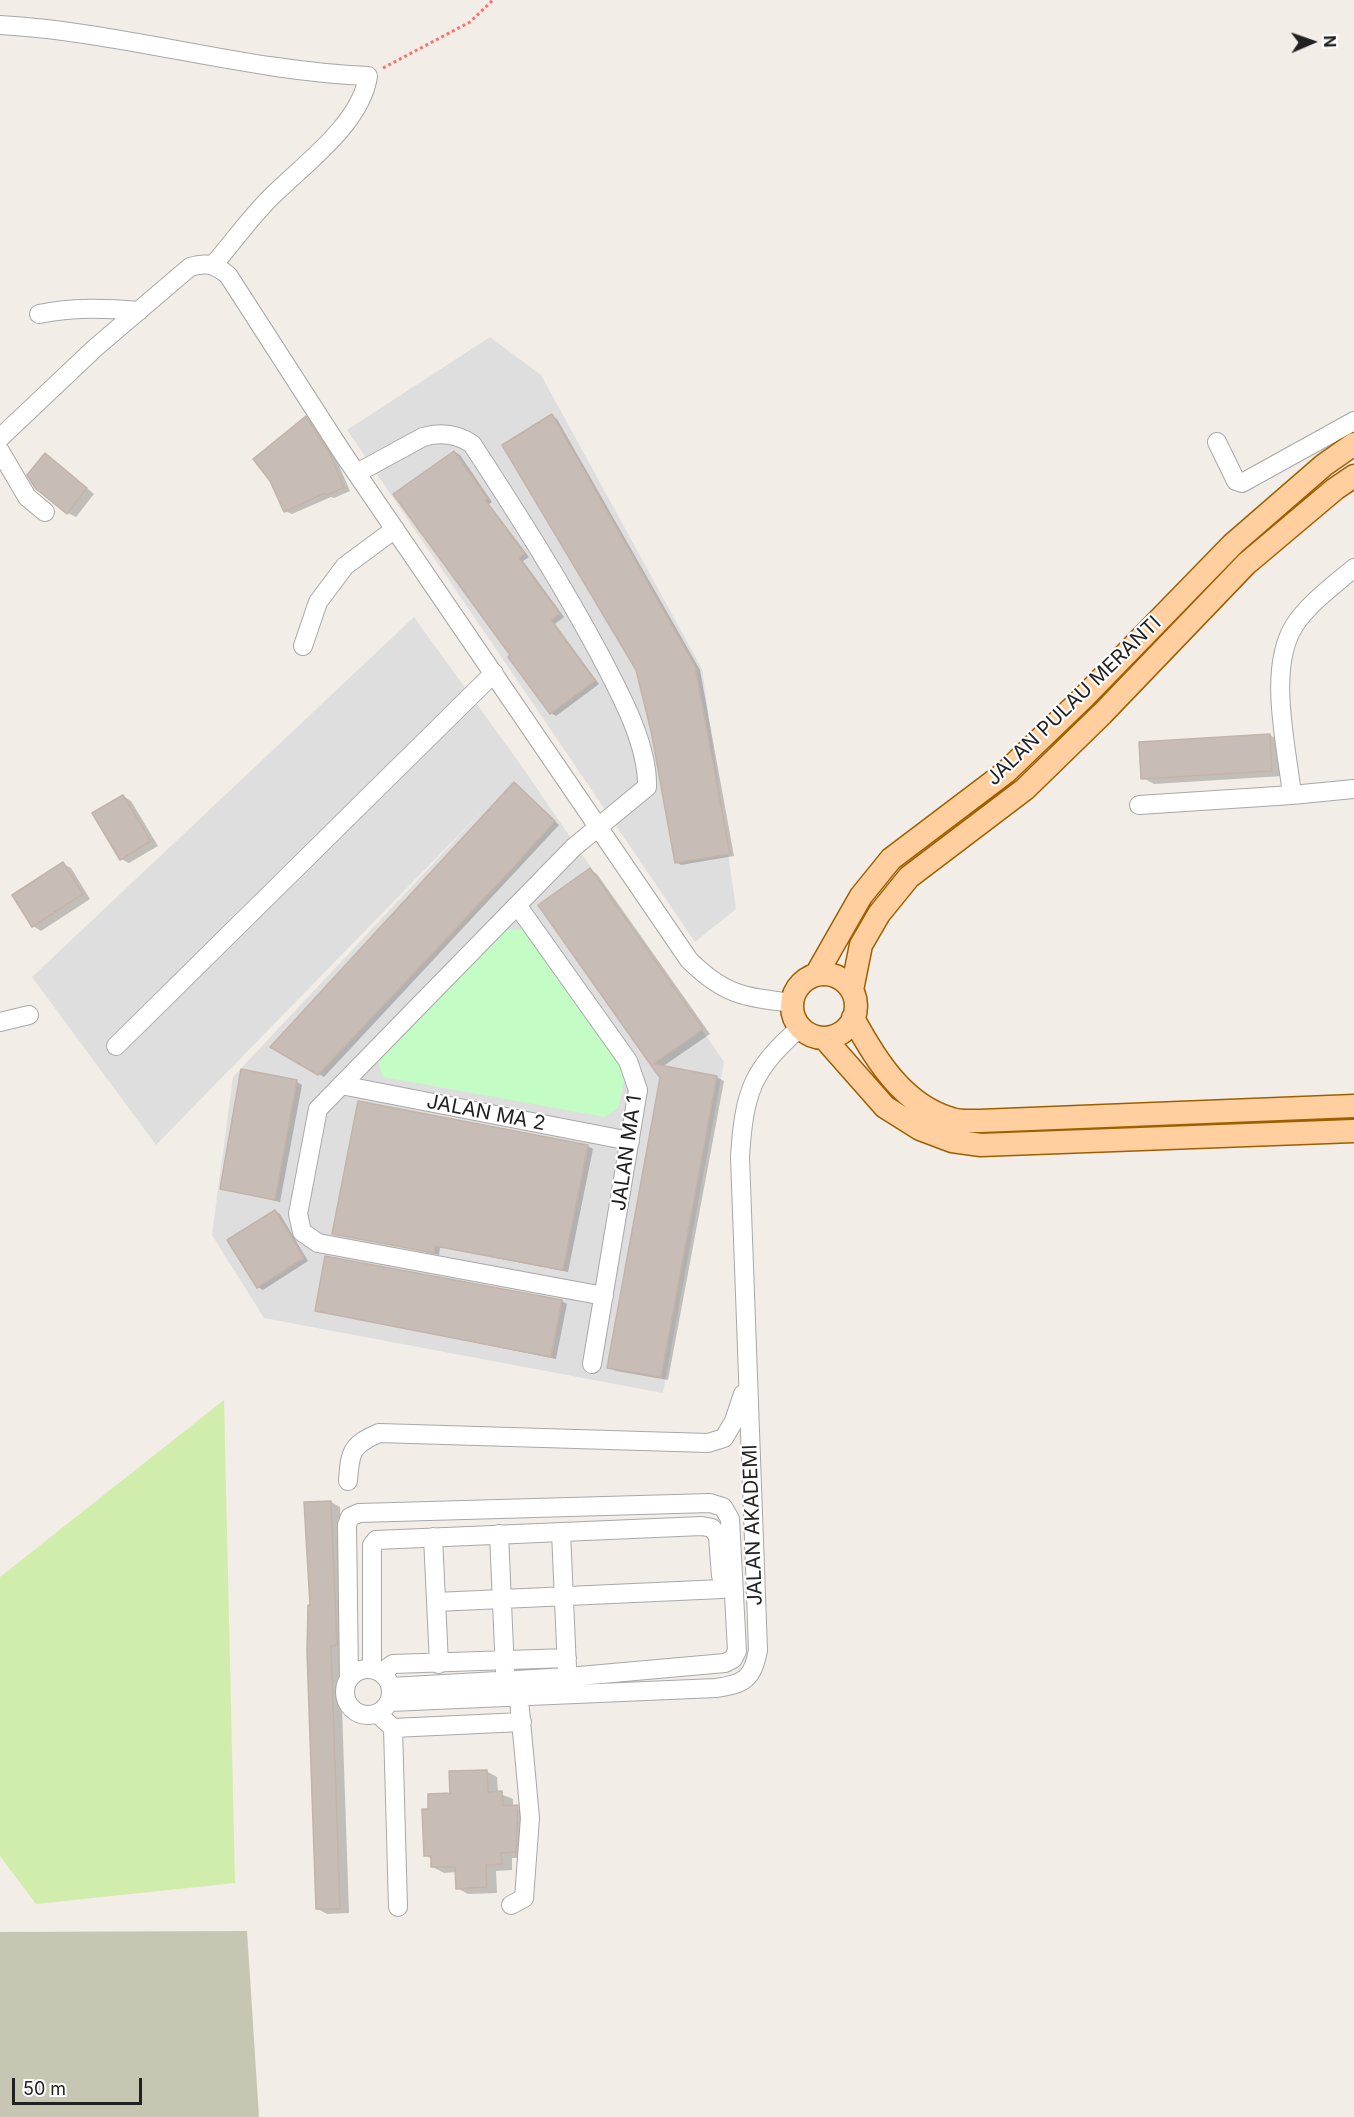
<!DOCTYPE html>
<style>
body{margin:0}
#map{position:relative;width:1354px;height:2117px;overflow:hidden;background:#f2ede7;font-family:Inter,sans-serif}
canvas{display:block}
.north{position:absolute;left:1282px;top:12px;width:60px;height:60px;-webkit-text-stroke:4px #fff;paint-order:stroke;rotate:88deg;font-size:16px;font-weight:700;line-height:24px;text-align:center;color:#212121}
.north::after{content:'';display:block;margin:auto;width:21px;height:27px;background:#212121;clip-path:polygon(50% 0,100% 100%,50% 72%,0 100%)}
.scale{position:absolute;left:12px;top:2078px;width:130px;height:27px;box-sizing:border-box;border:3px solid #212121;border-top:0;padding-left:8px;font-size:18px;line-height:21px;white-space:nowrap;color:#212121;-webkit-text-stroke:4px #fff;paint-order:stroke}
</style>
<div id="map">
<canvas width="1354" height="2117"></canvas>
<div class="north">N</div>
<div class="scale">50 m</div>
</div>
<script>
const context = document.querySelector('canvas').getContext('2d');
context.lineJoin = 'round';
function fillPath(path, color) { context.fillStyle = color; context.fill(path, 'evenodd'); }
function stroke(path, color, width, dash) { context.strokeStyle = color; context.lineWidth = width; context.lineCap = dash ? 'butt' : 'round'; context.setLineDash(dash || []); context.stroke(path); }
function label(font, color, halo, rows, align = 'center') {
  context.font = font + ' Inter,sans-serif'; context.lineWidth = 4.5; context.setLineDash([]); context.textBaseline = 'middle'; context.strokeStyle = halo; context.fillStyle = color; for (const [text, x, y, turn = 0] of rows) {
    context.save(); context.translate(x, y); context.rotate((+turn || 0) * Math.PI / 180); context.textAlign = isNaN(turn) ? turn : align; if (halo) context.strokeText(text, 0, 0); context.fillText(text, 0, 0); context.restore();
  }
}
fillPath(new Path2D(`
 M 490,337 L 541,375 L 702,669 L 736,909 L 695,942 L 347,430 Z
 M 414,617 L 523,768 L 724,1062 L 663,1393 L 264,1318 L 212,1235 L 233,1077 L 485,808 L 156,1145 L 32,977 Z`), '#dfdede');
fillPath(new Path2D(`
 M 247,1931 L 259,2117 L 0,2117 L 0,1932 Z`), '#c7c6b2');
fillPath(new Path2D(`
 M 224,1400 L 235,1883 L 36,1904 L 0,1856 L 0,1577 Z`), '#d0edab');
fillPath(new Path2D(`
 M 522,929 L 626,1075 L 618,1108 L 605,1117 L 383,1077 L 377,1059 L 503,930 Z`), '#c3fcc4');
fillPath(new Path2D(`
 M 552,416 L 557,419 L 700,670 L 734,856 L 681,865 L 676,862 L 652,731 L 638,669 L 504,445 Z
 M 306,418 L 312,422 L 337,461 L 350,491 L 334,498 L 331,497 L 292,514 L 285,511 Z
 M 455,452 L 460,455 L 492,502 L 489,504 L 529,557 L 523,561 L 564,617 L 555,624 L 599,684 L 556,716 L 551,713 L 510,657 L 513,655 Z
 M 53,460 L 94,494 L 76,517 L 68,513 Z
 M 1270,735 L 1281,742 L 1283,776 L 1154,784 L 1143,778 Z
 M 519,787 L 559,825 L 324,1077 L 272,1047 Z
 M 123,796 L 131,801 L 158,846 L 129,863 L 121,859 Z
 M 63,864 L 71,868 L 90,899 L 41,931 L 33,926 Z
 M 590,870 L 597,874 L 710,1034 L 662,1067 L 716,1077 L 724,1081 L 668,1380 L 616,1371 L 609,1367 L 662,1078 L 540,905 Z
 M 297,1082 L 302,1085 L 280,1202 L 222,1188 Z
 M 588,1146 L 593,1149 L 568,1272 L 440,1247 L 439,1255 L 333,1233 Z
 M 275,1211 L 280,1214 L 308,1261 L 263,1290 L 258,1287 Z
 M 562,1301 L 567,1304 L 556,1359 L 317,1310 Z
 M 331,1502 L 340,1507 L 346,1650 L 340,1650 L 349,1913 L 327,1914 L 318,1909 L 312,1607 Z
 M 486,1771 L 497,1777 L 498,1793 L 513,1799 L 513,1807 L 528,1813 L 527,1858 L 512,1858 L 512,1870 L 496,1871 L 497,1893 L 468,1894 L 457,1888 L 457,1872 L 444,1873 L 433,1867 L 432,1859 L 425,1855 L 430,1810 Z`), '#0003');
const building = new Path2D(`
 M 552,414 L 695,666 L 730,854 L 675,863 L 651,731 L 636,670 L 502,445 Z
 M 306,416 L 331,456 L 344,488 L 326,495 L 325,493 L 284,512 L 270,481 L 253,459 Z
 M 454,451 L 488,499 L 485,500 L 525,554 L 519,558 L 560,614 L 551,620 L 595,681 L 550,714 L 508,657 L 510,655 L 393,494 Z
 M 45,453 L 87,488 L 67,514 L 35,488 L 27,475 Z
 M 1270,734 L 1272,771 L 1141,779 L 1139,742 Z
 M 514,782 L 555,821 L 510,871 L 318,1075 L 270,1047 Z
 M 123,795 L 151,841 L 120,860 L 92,813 Z
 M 63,862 L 83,894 L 32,927 L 12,895 Z
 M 590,868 L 703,1029 L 654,1064 L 717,1076 L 661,1377 L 607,1368 L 660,1078 L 538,905 Z
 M 241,1069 L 297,1080 L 275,1200 L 220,1189 Z
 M 358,1101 L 588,1145 L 563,1270 L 435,1246 L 434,1253 L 332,1234 Z
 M 275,1210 L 304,1258 L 257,1288 L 227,1240 Z
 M 325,1256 L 562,1300 L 551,1357 L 315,1311 Z
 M 331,1501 L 337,1645 L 331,1646 L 340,1909 L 316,1909 L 307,1651 L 308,1605 L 310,1605 L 304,1502 Z
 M 487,1770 L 488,1792 L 502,1791 L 503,1806 L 518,1805 L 516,1852 L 501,1853 L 502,1864 L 486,1865 L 487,1887 L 456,1889 L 455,1867 L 431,1867 L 431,1856 L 424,1856 L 422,1809 L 428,1809 L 428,1794 L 450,1793 L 449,1771 Z`);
fillPath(building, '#c7bdb6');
stroke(building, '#c4b3a8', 1.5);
const minor = new Path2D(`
 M 0,25 C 124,32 244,71 368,76 C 361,124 304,164 271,197 C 250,218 233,242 214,264
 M 39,314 C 73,307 105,308 139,311
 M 0,438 L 95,348 L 190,267 C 207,262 214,264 228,275 L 342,452 L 689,960 C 724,995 744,997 792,1003
 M 1217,442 L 1236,481 L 1242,483 L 1354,421
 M 0,451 L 27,497 L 45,512
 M 357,473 L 423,437 C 440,432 457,434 472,444 C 517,513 561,582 600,655 C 619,692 648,743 647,787 L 574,847 L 318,1109 L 298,1214 L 302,1232 L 318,1243 L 604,1296
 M 1354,568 C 1334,585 1308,604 1294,626 C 1267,670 1287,747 1292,795 L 1354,789
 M 303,646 L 318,602 L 345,566 L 395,529
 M 1139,805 L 1292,795
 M 517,905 L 628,1061 L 638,1090 L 592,1364
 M 0,1022 L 29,1015
 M 116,1046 L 494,673
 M 341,1085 L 630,1141
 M 348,1481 C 350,1452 351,1445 379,1433 L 708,1443 L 724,1438 L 734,1421 L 743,1394
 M 561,1532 L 567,1668
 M 499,1534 L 505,1672
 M 433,1537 L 439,1664
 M 436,1602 L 722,1589
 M 372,1669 L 372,1545 L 376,1540 L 702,1526 L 712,1528 L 718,1536 L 721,1576
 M345 1692a23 23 0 1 1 46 0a23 23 0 1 1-46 0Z
 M 381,1673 L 393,1664 L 567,1658
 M 349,1679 L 347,1525 L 350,1517 L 359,1513 L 710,1503 L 723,1507 L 730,1519 L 737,1651 L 733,1659 L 725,1663 L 568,1677 L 391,1687
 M 389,1702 L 716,1688 C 744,1684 753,1679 758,1650 L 740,1157 C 744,1095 751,1069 800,1028
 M 378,1714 L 393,1728 L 398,1907
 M 393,1728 L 522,1722
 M 511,1905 L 524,1898 L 530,1818 L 519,1699`);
const major = new Path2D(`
 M792 1006a32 32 0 1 1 64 0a32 32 0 1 1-64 0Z
 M 816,975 L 861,896 L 891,859 L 1006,772 L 1083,698 L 1233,544 L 1324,465 L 1354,444
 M 852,990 L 861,945 L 879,914 L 909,877 L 1025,789 L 1102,714 L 1246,564 L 1335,489 L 1354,476
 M 853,1018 C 875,1059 904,1106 952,1119 C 961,1122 972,1121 980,1121 L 1354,1106
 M 825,1039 L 885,1107 L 920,1129 L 952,1141 L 981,1145 L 1354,1131`);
stroke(minor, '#a8a8a8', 20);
stroke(major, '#9e5f00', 25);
stroke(new Path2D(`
 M 383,68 L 470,22 L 493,0`), '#ff716b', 3, [3, 3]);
stroke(minor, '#fff', 18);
stroke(major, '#ffcf9f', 22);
label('20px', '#212121', '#fff', [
 ["JALAN PULAU MERANTI",1074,701,-44],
 ["JALAN MA 2",486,1113,11],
 ["JALAN MA 1",627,1153,-82],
 ["JALAN AKADEMI",753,1525,-92]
]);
</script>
